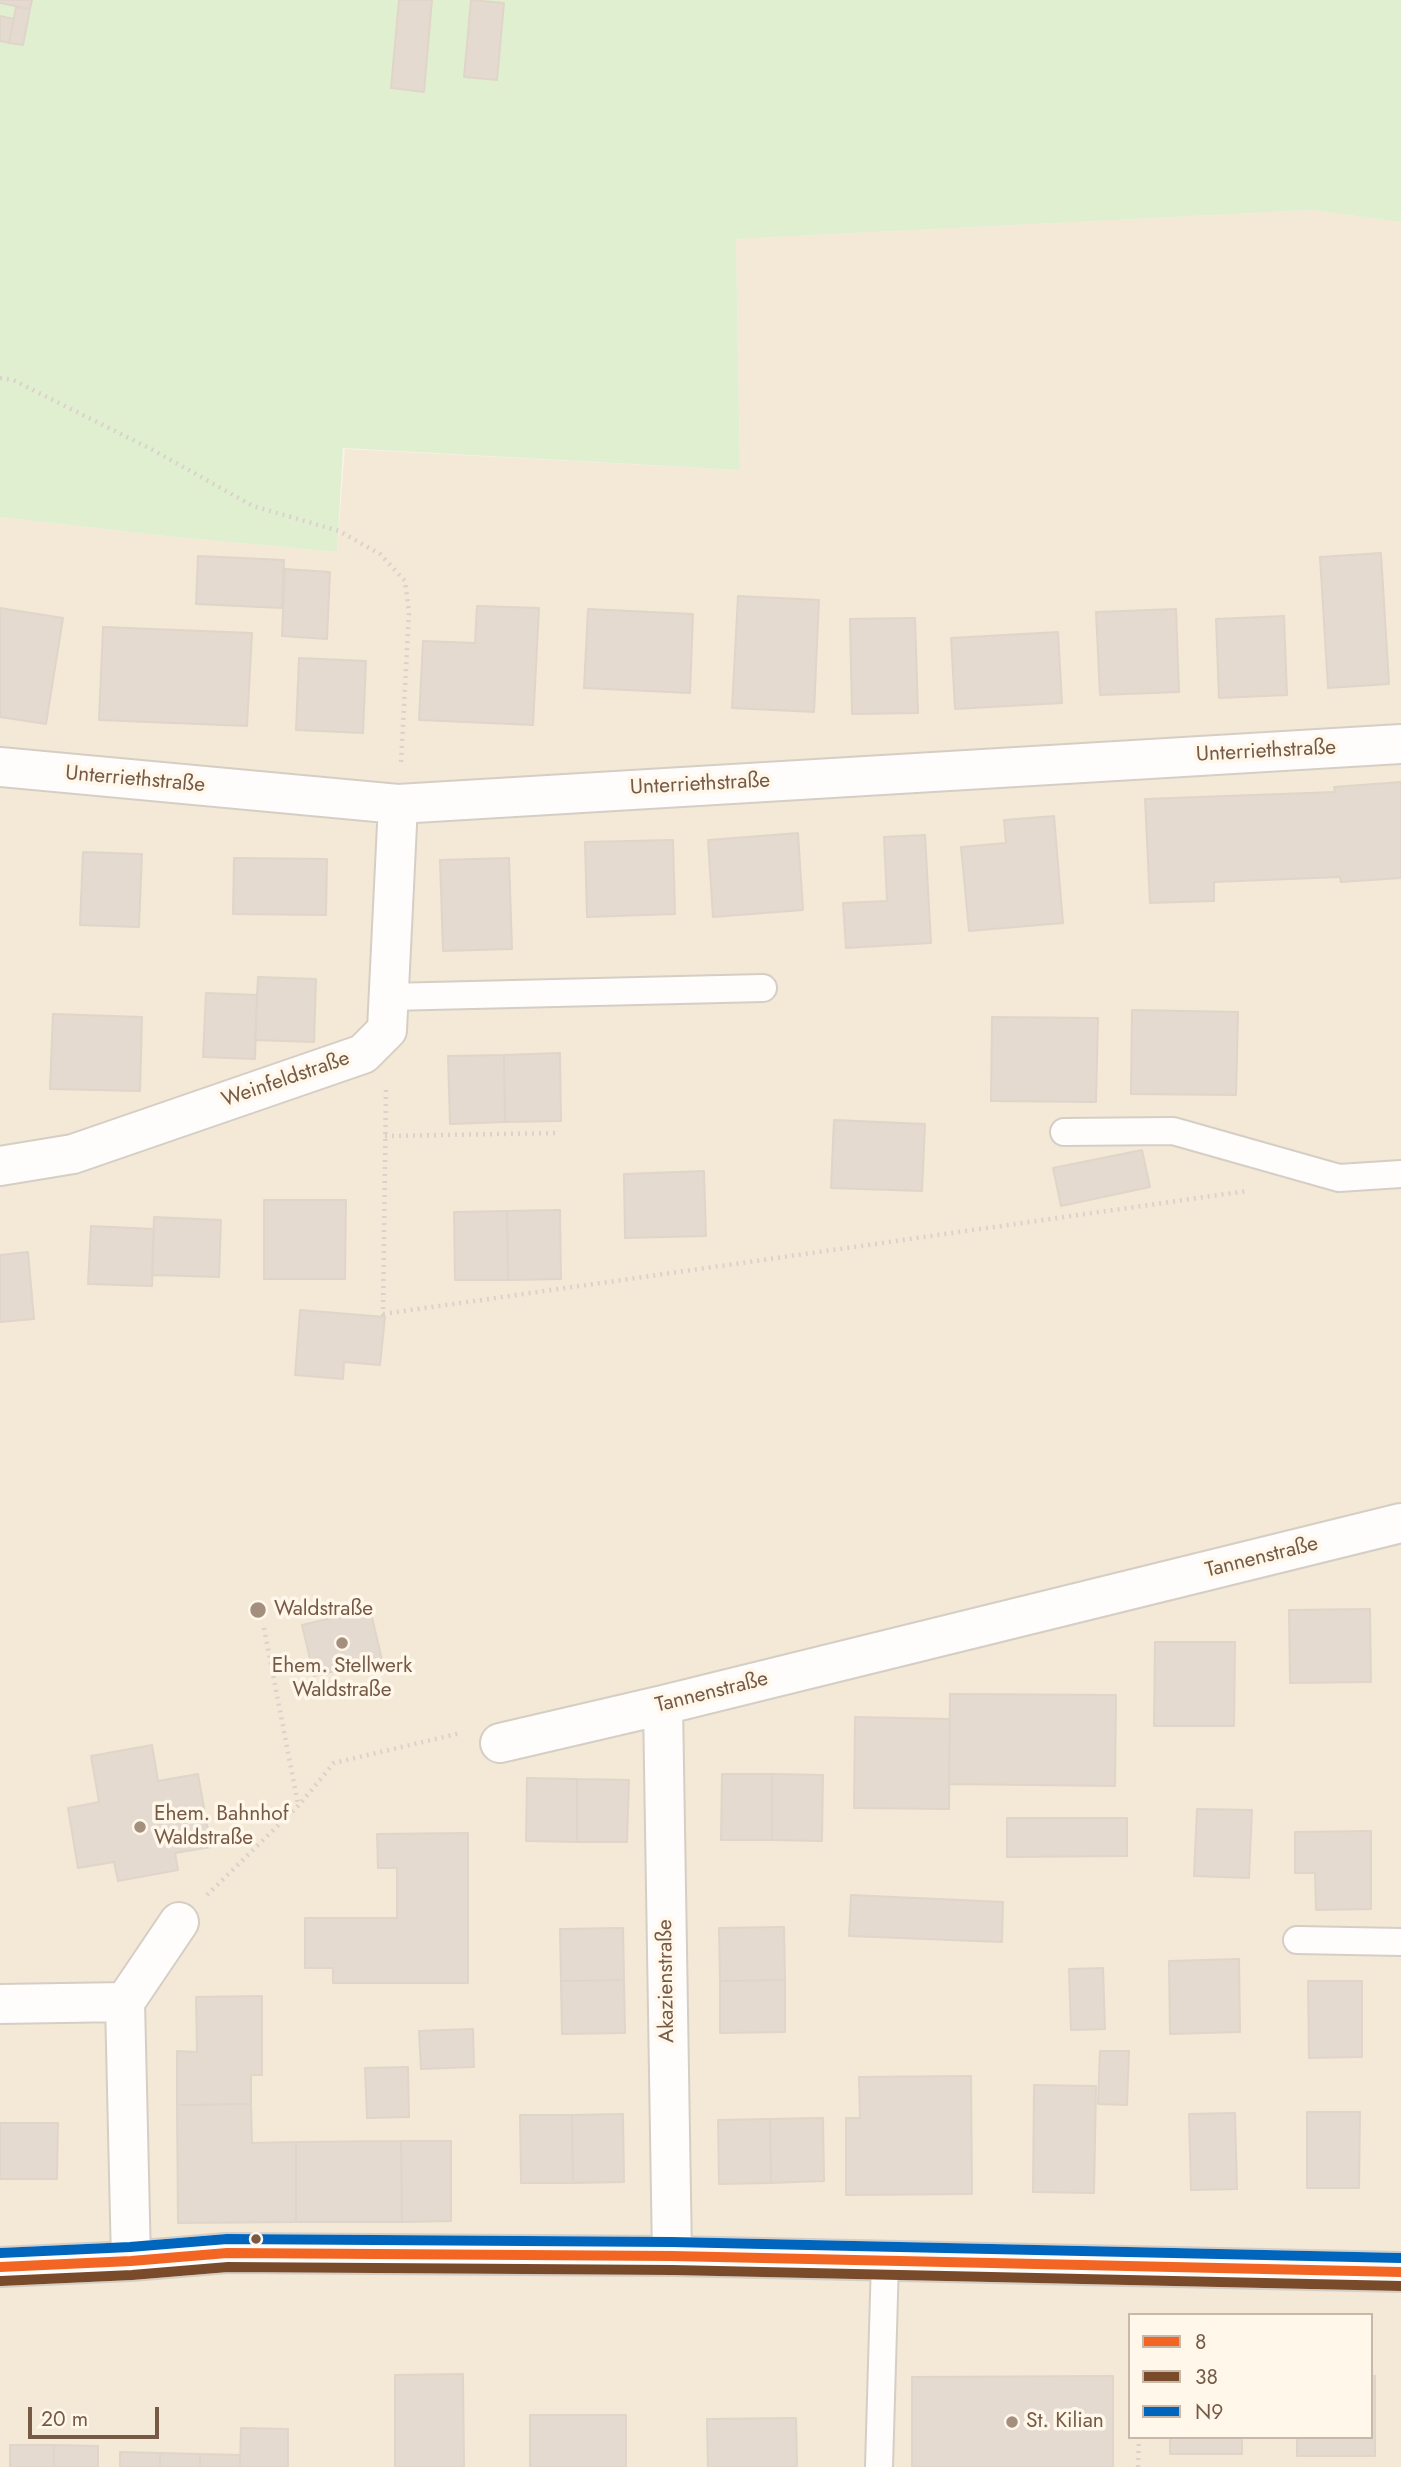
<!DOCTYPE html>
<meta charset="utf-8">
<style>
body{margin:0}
#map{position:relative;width:1401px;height:2467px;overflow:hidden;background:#f8f2e7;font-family:Jost,sans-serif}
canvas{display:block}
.legend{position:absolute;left:1128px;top:2313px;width:245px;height:126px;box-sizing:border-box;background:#fff7e9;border:2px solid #c8b8a8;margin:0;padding:9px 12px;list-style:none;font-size:21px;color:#765a46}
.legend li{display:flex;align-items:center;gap:14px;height:35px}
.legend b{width:35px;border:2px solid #c8b8a8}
.scale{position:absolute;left:28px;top:2407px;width:131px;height:32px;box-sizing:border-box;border:4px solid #765a46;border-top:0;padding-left:9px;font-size:21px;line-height:24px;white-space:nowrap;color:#765a46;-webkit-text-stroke:5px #fff7e9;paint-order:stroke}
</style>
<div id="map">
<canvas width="1401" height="2467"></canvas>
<ul class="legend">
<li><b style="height:9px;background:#f26522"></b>8</li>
<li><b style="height:9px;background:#7a4b2a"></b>38</li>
<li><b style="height:9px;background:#0065bd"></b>N9</li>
</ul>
<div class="scale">20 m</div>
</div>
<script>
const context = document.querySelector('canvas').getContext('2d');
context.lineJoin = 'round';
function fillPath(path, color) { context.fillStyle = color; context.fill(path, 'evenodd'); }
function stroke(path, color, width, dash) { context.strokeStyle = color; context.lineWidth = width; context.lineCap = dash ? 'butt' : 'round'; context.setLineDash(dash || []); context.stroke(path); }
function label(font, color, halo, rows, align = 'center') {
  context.font = font + ' Jost,sans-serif'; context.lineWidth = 7; context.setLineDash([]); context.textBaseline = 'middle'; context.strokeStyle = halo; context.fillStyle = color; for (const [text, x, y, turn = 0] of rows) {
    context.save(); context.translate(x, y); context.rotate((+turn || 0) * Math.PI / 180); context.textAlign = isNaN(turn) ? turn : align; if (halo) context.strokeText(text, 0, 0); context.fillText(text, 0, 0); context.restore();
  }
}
fillPath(new Path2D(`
 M 1312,210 L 1401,222 L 1401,2467 L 0,2467 L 0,517 L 166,536 L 337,552 L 345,449 L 740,470 L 736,239 ZM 1130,2315 L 1371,2315 L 1371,2437 L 1130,2437 Z`), '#f4e8d7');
fillPath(new Path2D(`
 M 0,0 L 1401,0 L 1401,222 L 1312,210 L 736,239 L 740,470 L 343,448 L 337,552 L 166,536 L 0,517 Z`), '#e1efd1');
const building = new Path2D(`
 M 0,0 L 32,0 L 30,9 L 0,3 Z
 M 399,0 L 432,0 L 424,92 L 391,88 Z
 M 471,0 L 504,3 L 497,80 L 464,77 Z
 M 16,7 L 30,9 L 23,45 L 9,43 Z
 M 0,16 L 14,19 L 9,43 L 0,41 Z
 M 1381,553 L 1389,684 L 1328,688 L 1320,557 Z
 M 198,556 L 284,560 L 282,608 L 196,604 Z
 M 285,569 L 330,572 L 327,639 L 282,636 Z
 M 738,596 L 819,600 L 814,712 L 732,708 Z
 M 477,606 L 539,608 L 533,725 L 419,720 L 423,641 L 475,643 Z
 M 0,608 L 63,618 L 46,724 L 0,717 Z
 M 588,609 L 693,614 L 690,693 L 584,688 Z
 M 1176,609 L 1179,692 L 1100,695 L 1096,612 Z
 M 1284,616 L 1287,695 L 1219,698 L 1216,619 Z
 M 915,618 L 918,713 L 852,714 L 850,619 Z
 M 103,627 L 252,633 L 247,726 L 99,720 Z
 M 1058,632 L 1062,703 L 955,709 L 951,638 Z
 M 299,658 L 366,661 L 363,733 L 296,730 Z
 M 1401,782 L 1401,878 L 1341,882 L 1340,877 L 1214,882 L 1214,901 L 1150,903 L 1145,799 L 1335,792 L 1334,787 Z
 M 1054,816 L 1063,923 L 969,931 L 961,847 L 1006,843 L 1004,820 Z
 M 798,833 L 803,910 L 713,917 L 708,840 Z
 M 925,835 L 931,943 L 846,948 L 843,903 L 887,901 L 884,837 Z
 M 673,840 L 675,914 L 587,917 L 585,842 Z
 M 83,852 L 142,854 L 139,927 L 80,925 Z
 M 234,858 L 327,859 L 326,915 L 233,914 Z
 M 509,858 L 512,949 L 443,951 L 440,860 Z
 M 258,977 L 316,979 L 314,1042 L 255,1040 Z
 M 206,993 L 257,995 L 255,1059 L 203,1057 Z
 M 1132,1010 L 1238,1012 L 1236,1095 L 1131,1094 Z
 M 53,1014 L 142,1017 L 140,1091 L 50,1089 Z
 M 992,1017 L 1098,1018 L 1096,1102 L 991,1101 Z
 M 560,1053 L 561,1121 L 505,1122 L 504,1055 Z
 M 504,1055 L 505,1122 L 450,1124 L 448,1056 Z
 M 834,1120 L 925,1124 L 922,1191 L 831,1188 Z
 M 1142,1150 L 1150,1187 L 1061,1206 L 1053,1168 Z
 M 704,1171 L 706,1236 L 625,1238 L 624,1174 Z
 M 264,1200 L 346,1200 L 345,1279 L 264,1279 Z
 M 560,1210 L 561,1279 L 508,1280 L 507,1211 Z
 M 507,1211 L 508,1280 L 455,1280 L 454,1212 Z
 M 154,1217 L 221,1220 L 219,1277 L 152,1275 Z
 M 91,1226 L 154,1229 L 152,1286 L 88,1284 Z
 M 28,1252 L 34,1319 L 0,1322 L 0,1255 Z
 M 300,1310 L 385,1317 L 380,1365 L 344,1362 L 343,1379 L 295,1375 Z
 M 370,1609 L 382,1660 L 314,1676 L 302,1625 Z
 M 1370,1609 L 1371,1682 L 1290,1683 L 1289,1610 Z
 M 1155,1642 L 1235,1642 L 1234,1726 L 1154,1726 Z
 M 950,1694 L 1116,1695 L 1115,1786 L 949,1784 Z
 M 855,1717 L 950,1719 L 949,1809 L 854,1808 Z
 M 152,1745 L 158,1781 L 198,1774 L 211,1847 L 175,1853 L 178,1870 L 118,1881 L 114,1862 L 78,1868 L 68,1808 L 99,1802 L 91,1756 Z
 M 722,1774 L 772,1774 L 772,1840 L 721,1840 Z
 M 772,1774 L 823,1775 L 822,1841 L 772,1840 Z
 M 527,1778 L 577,1779 L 577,1842 L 526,1841 Z
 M 577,1779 L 629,1780 L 627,1842 L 577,1842 Z
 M 1197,1809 L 1252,1810 L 1249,1878 L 1194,1876 Z
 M 1007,1818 L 1127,1818 L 1127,1856 L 1007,1857 Z
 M 1371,1831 L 1371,1909 L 1316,1910 L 1315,1873 L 1295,1873 L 1295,1832 Z
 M 468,1833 L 468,1983 L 333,1983 L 333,1968 L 305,1968 L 305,1918 L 397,1918 L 397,1868 L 378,1868 L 377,1834 Z
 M 851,1895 L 1003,1902 L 1002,1942 L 849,1936 Z
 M 784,1927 L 785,1980 L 720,1981 L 719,1928 Z
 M 623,1928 L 624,1980 L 561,1981 L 560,1929 Z
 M 1239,1959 L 1240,2032 L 1170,2034 L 1169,1961 Z
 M 1103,1968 L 1105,2029 L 1071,2030 L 1069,1969 Z
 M 624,1980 L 625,2033 L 562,2034 L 561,1981 Z
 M 785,1980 L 785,2032 L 720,2033 L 720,1981 Z
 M 1308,1981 L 1362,1981 L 1362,2057 L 1309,2058 Z
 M 262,1996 L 262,2075 L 251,2075 L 251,2104 L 177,2105 L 177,2051 L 197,2052 L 196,1997 Z
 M 473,2029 L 474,2067 L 421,2069 L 419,2031 Z
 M 1100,2051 L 1129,2051 L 1127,2105 L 1098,2104 Z
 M 408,2067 L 409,2117 L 367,2118 L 365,2068 Z
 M 971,2076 L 972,2194 L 846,2195 L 846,2118 L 860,2118 L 859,2077 Z
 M 1034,2085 L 1096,2086 L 1094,2193 L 1033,2192 Z
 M 251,2104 L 252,2143 L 296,2142 L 296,2222 L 178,2223 L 177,2105 Z
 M 1307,2112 L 1360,2112 L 1359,2188 L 1307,2188 Z
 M 1235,2113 L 1237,2189 L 1191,2190 L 1189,2114 Z
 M 623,2114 L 624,2182 L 573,2183 L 572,2115 Z
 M 520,2115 L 572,2115 L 573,2183 L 521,2183 Z
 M 823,2118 L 824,2181 L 771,2183 L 770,2119 Z
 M 770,2119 L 771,2183 L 719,2184 L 718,2120 Z
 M 0,2123 L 58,2123 L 57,2179 L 0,2179 Z
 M 401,2141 L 451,2141 L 451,2221 L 402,2222 Z
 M 401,2141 L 402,2222 L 296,2222 L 296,2142 Z
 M 463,2374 L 464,2467 L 395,2467 L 395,2375 Z
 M 1113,2376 L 1113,2467 L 912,2467 L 912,2377 Z
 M 1371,2376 L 1375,2376 L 1375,2456 L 1297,2456 L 1297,2437 L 1371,2437 Z
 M 530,2415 L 626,2415 L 626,2467 L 530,2467 Z
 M 796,2418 L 797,2467 L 708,2467 L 707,2419 Z
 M 241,2428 L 288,2429 L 288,2467 L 240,2467 Z
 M 1170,2437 L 1242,2437 L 1242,2454 L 1170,2454 Z
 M 10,2445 L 54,2445 L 54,2467 L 10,2467 Z
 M 54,2445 L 98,2446 L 98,2467 L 54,2467 Z
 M 120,2452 L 160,2453 L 160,2467 L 120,2467 Z
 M 160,2453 L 200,2454 L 200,2467 L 160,2467 Z
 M 200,2454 L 240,2455 L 240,2467 L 200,2467 Z`);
fillPath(building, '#e4dacf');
stroke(building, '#e0d5c9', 2);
const lane = new Path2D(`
 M 389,997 L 763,988
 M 1064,1132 L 1173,1131 L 1339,1178 L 1401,1174
 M 1297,1940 L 1401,1942
 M 879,2467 L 885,2261`);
const street = new Path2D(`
 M 0,767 L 398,804 L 1401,744
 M 0,1166 L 73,1154 L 363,1054 L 387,1030 L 398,804
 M 663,1705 L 672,2256
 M 500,1743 L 663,1705 L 1401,1523
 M 0,2004 L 125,2002
 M 131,2261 L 125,2002 L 179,1922
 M 0,2267 L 131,2261 L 227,2253 L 672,2256 L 1401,2272`);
stroke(lane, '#d5cec5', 30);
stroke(street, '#d5cec5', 42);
stroke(new Path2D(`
 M 0,378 L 13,380 L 151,449 L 253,506 L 339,531 L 380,554 L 405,581 L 409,613 L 401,762
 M 386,1090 L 383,1314 L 1247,1191
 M 385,1136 L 560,1133
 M 264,1628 L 298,1804
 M 207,1895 L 299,1805 L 334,1763 L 461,1733
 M 1138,2467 L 1139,2437`), '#dad2cb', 4.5, [2, 5]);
stroke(lane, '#fefdfb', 26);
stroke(street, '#fefdfb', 38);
stroke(new Path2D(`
 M 0,2267 L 131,2261 L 227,2253 L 672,2256 L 1401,2272`), '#f26522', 10);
stroke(new Path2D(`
 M 1,2281 L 132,2275 L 228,2267 L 672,2270 L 1401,2286`), '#7a4b2a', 10);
stroke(new Path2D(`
 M 0,2253 L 130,2247 L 227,2239 L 672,2242 L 1401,2258`), '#0065bd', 10);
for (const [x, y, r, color] of [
 [258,1610,9,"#a48f7e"],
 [342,1643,7,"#a48f7e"],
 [140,1827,7,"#a48f7e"],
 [256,2239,6,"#765a46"],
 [1012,2422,7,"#a48f7e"]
]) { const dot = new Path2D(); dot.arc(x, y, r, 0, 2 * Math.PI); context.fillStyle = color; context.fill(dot); stroke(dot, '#fff7e9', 2.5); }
label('21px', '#765a46', '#fff7e9', [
 ["Unterriethstraße",1266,752,-3],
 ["Unterriethstraße",135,780,5],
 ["Unterriethstraße",700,785,-3],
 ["Weinfeldstraße",286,1080,-19],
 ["Tannenstraße",1262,1558,-14],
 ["Tannenstraße",712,1693,-14],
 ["Akazienstraße",667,1981,-91]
]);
label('21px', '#765a46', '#fff7e9', [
 ["Waldstraße",274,1610],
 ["Ehem. Stellwerk",342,1667,"center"],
 ["Waldstraße",342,1691,"center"],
 ["Ehem. Bahnhof",154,1815],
 ["Waldstraße",154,1839],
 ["St. Kilian",1026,2422]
], 'left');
</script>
